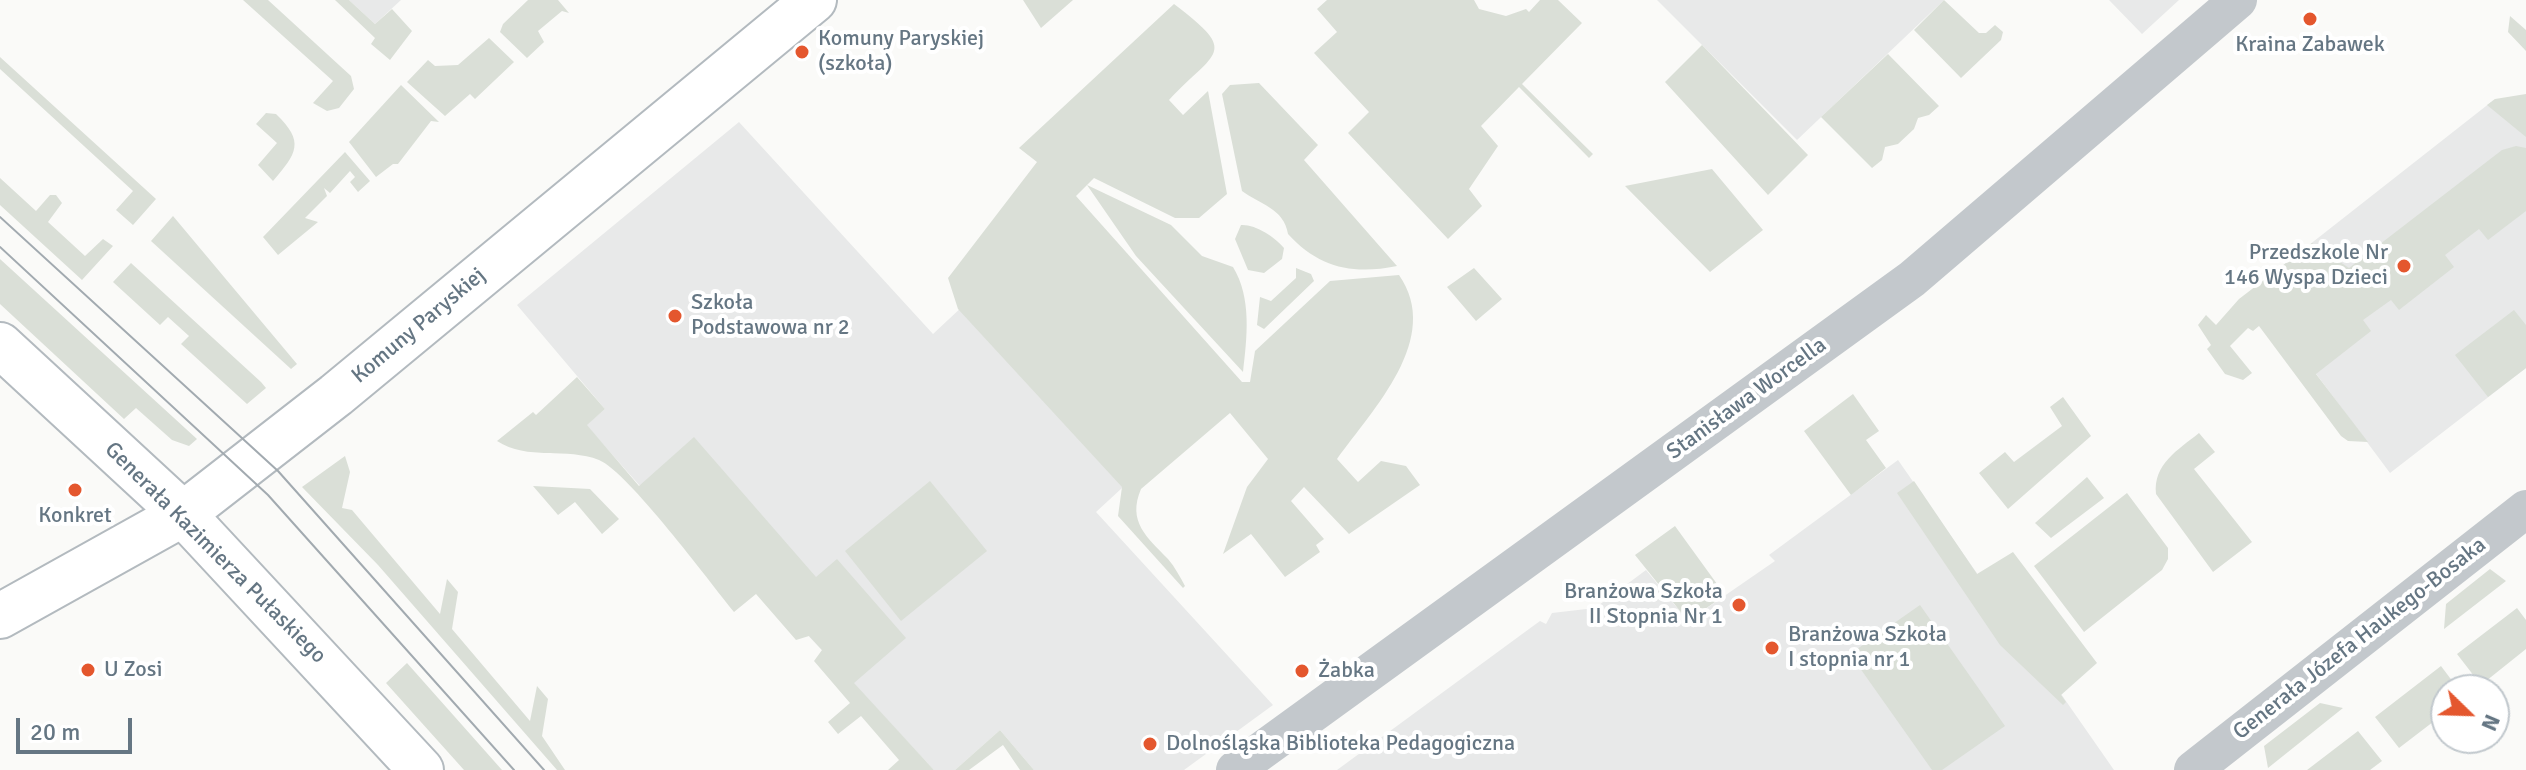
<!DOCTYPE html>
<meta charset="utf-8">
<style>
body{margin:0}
#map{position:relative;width:2526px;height:770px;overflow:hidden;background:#fafaf8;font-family:Signika,sans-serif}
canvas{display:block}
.north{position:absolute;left:2430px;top:674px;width:80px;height:80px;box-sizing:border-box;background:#fff;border:2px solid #c1c8cd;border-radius:50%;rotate:113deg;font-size:22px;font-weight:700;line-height:32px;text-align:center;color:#657683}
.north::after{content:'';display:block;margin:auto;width:28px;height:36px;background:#e4572e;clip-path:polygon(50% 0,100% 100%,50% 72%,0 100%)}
.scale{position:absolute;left:16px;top:718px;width:116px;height:36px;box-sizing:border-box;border:4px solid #657683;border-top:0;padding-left:10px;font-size:24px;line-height:28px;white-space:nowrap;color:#657683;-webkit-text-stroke:6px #fff;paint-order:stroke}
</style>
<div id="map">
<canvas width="2526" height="770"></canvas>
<div class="north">N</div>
<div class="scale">20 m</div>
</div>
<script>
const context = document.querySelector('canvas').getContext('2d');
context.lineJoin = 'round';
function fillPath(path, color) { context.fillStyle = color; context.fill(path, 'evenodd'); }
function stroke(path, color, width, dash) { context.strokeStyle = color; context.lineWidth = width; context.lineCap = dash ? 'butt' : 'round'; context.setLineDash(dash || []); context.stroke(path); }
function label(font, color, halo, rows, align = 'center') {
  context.font = font + ' Signika,sans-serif'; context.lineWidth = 8; context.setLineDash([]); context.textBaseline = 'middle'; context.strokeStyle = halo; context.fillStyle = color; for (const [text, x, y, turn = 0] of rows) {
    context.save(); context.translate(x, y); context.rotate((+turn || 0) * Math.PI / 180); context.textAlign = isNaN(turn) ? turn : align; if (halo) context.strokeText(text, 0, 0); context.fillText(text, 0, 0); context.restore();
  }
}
fillPath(new Path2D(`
 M 349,0 L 401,0 L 375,24 Z
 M 1657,0 L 1944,0 L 1797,140 Z
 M 2109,0 L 2179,0 L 2142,34 Z
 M 2495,99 L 2526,126 L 2526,368 L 2390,473 L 2253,289 Z
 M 739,122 L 933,334 L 1073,203 L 1237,382 L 1096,512 L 1273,705 L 1184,770 L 1034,770 L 1000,730 L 955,770 L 934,770 L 759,583 L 640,486 L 586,425 L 605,409 L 517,305 Z
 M 1898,460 L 2114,770 L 1337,770 L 1529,629 L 1540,621 L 1546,624 L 1552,613 L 1595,608 L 1646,570 L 1688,621 L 1775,561 L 1769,555 Z`), '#e8e9e9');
fillPath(new Path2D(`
 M 243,0 L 268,0 L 351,76 L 354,89 L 339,108 L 327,111 L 313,103 L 333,81 Z
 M 335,0 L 349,0 L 375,24 L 392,9 L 412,31 L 390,60 L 371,44 L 375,38 Z
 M 528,0 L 558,0 L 569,13 L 562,11 L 538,31 L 544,42 L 527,58 L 500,32 L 503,24 Z
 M 1023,0 L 1073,0 L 1041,28 Z
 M 1327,0 L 1474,0 L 1479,9 L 1506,16 L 1526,9 L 1529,12 L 1540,0 L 1558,0 L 1582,23 L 1522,84 L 1593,154 L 1589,158 L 1519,87 L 1481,126 L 1498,146 L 1469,189 L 1482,206 L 1448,239 L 1348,133 L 1369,112 L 1314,53 L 1337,32 L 1317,9 Z
 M 1944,0 L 1979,33 L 1986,33 L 1995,25 L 2003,32 L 2001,40 L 1961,78 L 1914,30 Z
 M 1174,4 C 1240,54 1216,50 1169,100 L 1183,115 L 1208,91 L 1227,194 L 1199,218 L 1175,218 L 1094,178 L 1087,185 L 1171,225 L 1202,256 L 1233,267 C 1252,298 1247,338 1243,372 L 1136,256 L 1087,185 L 1076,196 L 1242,382 L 1250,382 L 1255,351 L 1330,281 L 1399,275 C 1443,338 1373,409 1337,459 L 1358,482 L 1381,461 L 1406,466 L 1420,485 L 1349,534 L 1304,487 L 1291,501 L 1324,539 L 1316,545 L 1320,552 L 1285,577 L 1251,534 L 1223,554 L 1247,487 L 1268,459 L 1230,413 L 1141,489 C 1127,522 1147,537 1168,559 C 1175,567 1180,577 1185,586 L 1183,588 L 1118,516 L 1122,487 L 958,309 L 948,278 L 1037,162 L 1019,148 Z
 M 2510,16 L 2526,30 L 2526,51 L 2508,32 Z
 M 489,38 L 514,62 L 475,99 L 470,94 L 445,116 L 407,82 L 428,60 L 435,66 L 458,65 Z
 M 1702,45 L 1808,155 L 1768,195 L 1665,82 Z
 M 1888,54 L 1939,106 L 1929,115 L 1918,118 L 1914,129 L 1898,144 L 1885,147 L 1882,160 L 1872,168 L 1821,117 Z
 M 0,57 L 156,199 L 133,225 L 116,210 L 133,191 L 0,69 Z
 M 1259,83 L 1318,145 L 1304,160 L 1397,266 C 1353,275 1319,268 1288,234 C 1284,208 1259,204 1242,191 L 1222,94 L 1230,85 Z
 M 401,85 L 439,122 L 431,121 L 398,164 L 393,164 L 376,177 L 349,142 Z
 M 2526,94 L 2526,137 L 2487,105 L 2495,99 Z
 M 266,113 L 276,114 C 305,142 297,153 273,181 L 258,165 L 277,143 L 256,124 Z
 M 2516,146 L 2526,148 L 2526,211 L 2488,240 L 2479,229 L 2445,255 L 2454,267 L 2399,310 L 2391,300 L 2363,320 L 2371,331 L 2316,374 L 2368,442 L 2348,441 L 2341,436 L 2259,326 L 2253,331 L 2248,328 L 2230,346 L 2252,373 L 2243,380 L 2225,374 L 2207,349 L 2211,345 L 2198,325 L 2206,315 L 2216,325 L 2239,299 L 2312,243 L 2349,268 L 2502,150 Z
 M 345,152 L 370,181 L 358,192 L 350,182 L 355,177 L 350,171 L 330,193 L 324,188 L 327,196 L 305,218 L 318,222 L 278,255 L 263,237 Z
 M 1712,169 L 1763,230 L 1710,272 L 1625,186 Z
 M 0,178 L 36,211 L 50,195 L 56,195 L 62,203 L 48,222 L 85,256 L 103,239 L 113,246 L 82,280 L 0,205 Z
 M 173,216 L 297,364 L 291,369 L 151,241 Z
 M 1241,225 C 1255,224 1275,237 1284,248 L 1282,259 L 1264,273 L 1248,270 L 1235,239 Z
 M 0,259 L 197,439 L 189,446 L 172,440 L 136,408 L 124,419 L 0,304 Z
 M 131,263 L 261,382 L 266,388 L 247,404 L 181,344 L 189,336 L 168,317 L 160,325 L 113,282 Z
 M 1296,268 L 1311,274 L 1314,281 L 1264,329 L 1257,325 L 1260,297 L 1271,301 L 1296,278 Z
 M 1474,268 L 1502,299 L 1476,321 L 1447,287 Z
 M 2514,310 L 2526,325 L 2526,368 L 2488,397 L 2455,355 Z
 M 577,377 L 605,409 L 587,425 L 639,486 L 694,437 L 816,577 L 837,559 L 906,638 L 854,683 L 934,770 L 888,770 L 899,760 L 861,716 L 838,734 L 828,722 L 850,703 L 814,661 L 822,650 L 809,636 L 796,640 L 756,594 L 734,612 C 709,581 628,472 599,460 C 567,447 527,461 497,441 L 533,412 L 536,415 Z
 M 1853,394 L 1879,431 L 1866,440 L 1886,468 L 1851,495 L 1804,431 Z
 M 2063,397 L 2091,436 L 2008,509 L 1979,473 L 2005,452 L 2014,462 L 2062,426 L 2050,407 Z
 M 2199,433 L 2215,452 L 2194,469 L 2252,542 L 2213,572 L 2156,494 C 2153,464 2178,450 2199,433 Z
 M 345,456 L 350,472 L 342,508 L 352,510 L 440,614 L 447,579 L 458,592 L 452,629 L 530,721 L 537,686 L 548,699 L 542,736 L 565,770 L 557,770 L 378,565 L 302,487 Z
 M 2087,477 L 2104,498 L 2051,538 L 2035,523 Z
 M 930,481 L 987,551 L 901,621 L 845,551 Z
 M 1914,481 L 1977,574 L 2013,552 L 2097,663 L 2061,695 L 2066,702 L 2063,705 L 2000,645 L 1897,493 Z
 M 533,486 L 590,489 L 619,519 L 602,534 L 575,502 L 558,515 Z
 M 2127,493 L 2168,548 L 2168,559 L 2162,570 L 2084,632 L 2034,566 Z
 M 1675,526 L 1725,595 L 1688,621 L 1635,555 Z
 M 2490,569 L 2506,581 L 2444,629 L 2446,604 Z
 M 1920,605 L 2005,726 L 1942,770 L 1932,770 L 1850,654 Z
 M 2517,608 L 2526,620 L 2526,649 L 2481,685 L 2457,654 Z
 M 407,663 L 502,770 L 464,770 L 386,683 Z
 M 2441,666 L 2459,690 L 2446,690 L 2446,712 L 2399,748 L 2375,717 Z
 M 2320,703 L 2343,708 L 2268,768 L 2264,746 Z
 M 1000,730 L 1034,770 L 1020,770 L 1003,745 L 969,770 L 955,770 Z
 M 2358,731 L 2382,761 L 2370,770 L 2307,770 Z`), '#dadfd7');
const secondary = new Path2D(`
 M 0,345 L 183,514 L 421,770
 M 0,616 L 183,514 L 336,395 L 814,0`);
stroke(secondary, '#b3babf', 48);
stroke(new Path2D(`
 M 1235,770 L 1912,279 L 2238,0
 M 2193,770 L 2526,509`), '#c3c8cc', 38);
stroke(secondary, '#fff', 44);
stroke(new Path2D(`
 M 0,217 L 278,471 L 544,770
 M 0,247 L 268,495 L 514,770`), '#a2aab0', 2);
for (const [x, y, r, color] of [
 [2310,19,8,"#e4572e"],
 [802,52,8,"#e4572e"],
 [2404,266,8,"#e4572e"],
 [675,316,8,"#e4572e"],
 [75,490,8,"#e4572e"],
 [1739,605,8,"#e4572e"],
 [1772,648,8,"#e4572e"],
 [88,670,8,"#e4572e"],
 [1302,671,8,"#e4572e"],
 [1150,744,8,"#e4572e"]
]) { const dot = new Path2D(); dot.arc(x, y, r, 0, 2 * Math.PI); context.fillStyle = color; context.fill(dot); stroke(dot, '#fff', 3); }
label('22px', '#657683', '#fff', [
 ["Komuny Paryskiej",818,39],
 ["(szkoła)",818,64],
 ["Kraina Zabawek",2310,45,"center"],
 ["Przedszkole Nr",2388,253,"right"],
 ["146 Wyspa Dzieci",2388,278,"right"],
 ["Szkoła",691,303],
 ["Podstawowa nr 2",691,328],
 ["Konkret",75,516,"center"],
 ["Branżowa Szkoła",1723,592,"right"],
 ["II Stopnia Nr 1",1723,617,"right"],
 ["Branżowa Szkoła",1788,635],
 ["I stopnia nr 1",1788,660],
 ["U Zosi",104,670],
 ["Żabka",1318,671],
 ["Dolnośląska Biblioteka Pedagogiczna",1166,744]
], 'left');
label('22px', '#657683', '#fff', [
 ["Komuny Paryskiej",419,326,-40],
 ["Stanisława Worcella",1747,399,-36],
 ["Generała Kazimierza Pułaskiego",215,553,45],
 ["Generała Józefa Haukego-Bosaka",2360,639,-38]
]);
</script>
